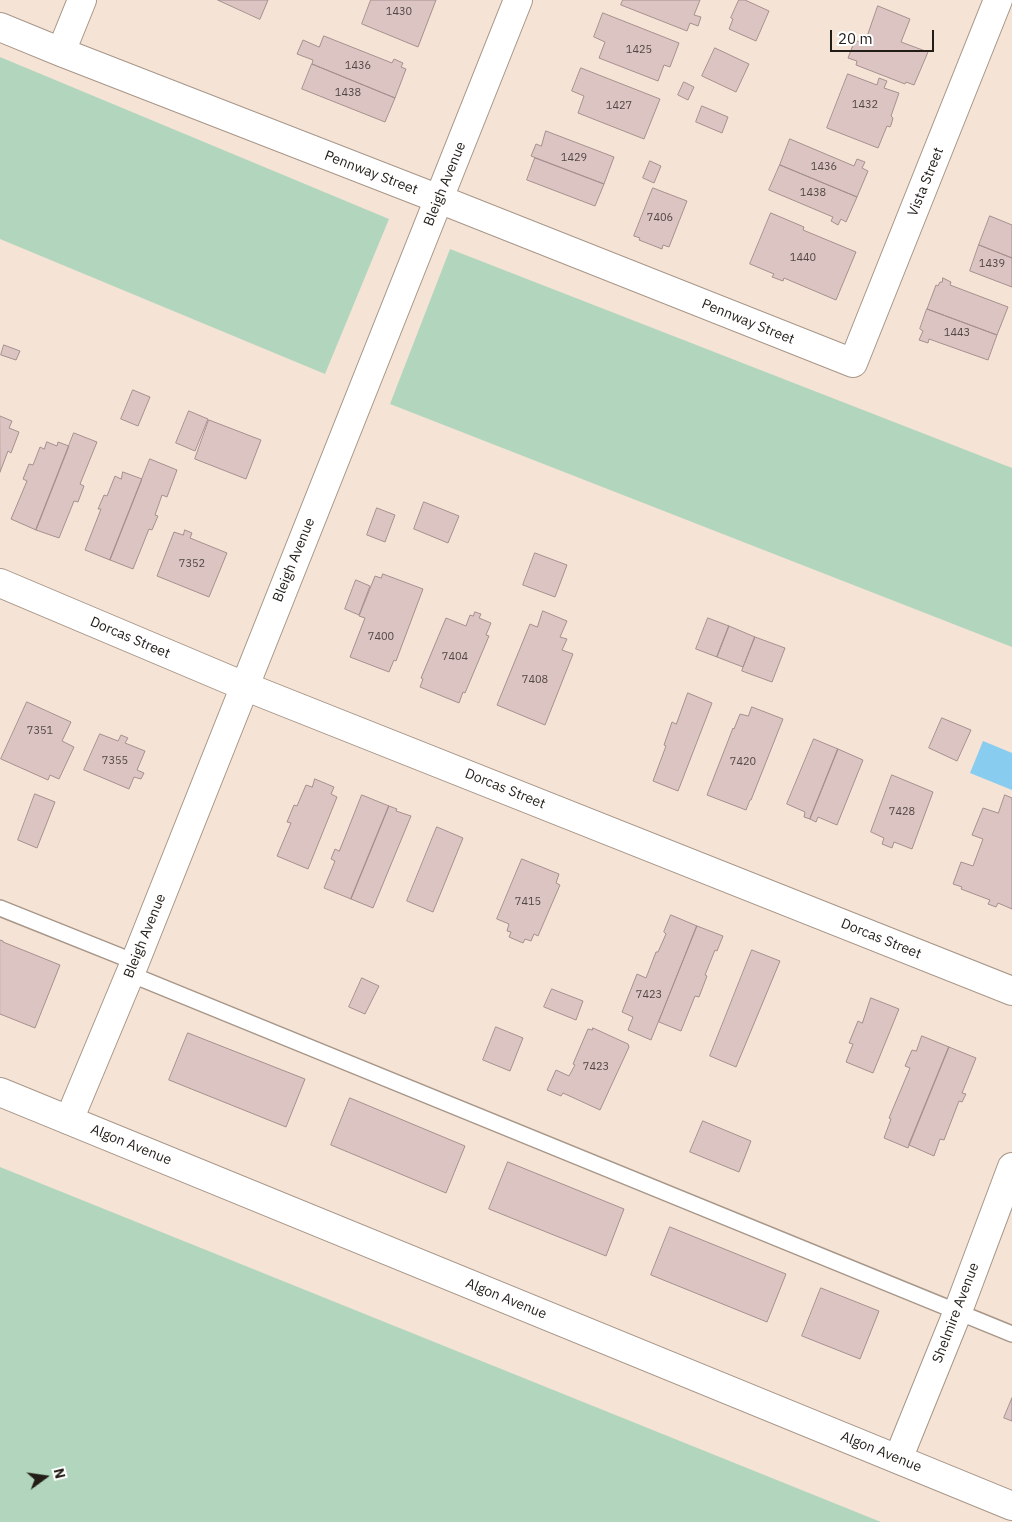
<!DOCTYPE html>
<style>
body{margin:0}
#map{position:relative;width:1012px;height:1522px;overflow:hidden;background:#f5e3d5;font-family:"IBM Plex Sans",sans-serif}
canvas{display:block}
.north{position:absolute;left:20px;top:1452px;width:50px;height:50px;-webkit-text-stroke:4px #fff;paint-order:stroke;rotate:76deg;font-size:14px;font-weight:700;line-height:20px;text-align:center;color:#231d18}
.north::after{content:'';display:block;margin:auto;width:18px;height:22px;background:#231d18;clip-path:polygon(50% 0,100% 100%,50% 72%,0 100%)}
.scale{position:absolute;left:830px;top:30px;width:104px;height:22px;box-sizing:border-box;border:2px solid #231d18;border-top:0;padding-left:6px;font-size:15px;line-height:18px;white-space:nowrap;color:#231d18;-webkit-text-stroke:4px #fff;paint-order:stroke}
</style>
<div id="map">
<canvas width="1012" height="1522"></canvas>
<div class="north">N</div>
<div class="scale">20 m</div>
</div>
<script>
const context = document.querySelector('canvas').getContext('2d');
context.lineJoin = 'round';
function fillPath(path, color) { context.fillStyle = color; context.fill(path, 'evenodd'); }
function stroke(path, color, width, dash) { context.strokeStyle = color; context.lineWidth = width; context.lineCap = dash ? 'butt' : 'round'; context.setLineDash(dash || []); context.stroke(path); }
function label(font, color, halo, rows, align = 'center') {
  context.font = font + ' "IBM Plex Sans",sans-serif'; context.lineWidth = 5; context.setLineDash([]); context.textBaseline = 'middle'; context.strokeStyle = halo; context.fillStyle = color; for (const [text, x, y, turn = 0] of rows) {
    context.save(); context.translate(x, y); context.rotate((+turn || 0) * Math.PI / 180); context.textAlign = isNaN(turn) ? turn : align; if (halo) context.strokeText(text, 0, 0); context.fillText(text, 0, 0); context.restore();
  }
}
fillPath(new Path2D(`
 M 0,57 L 389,219 L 325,374 L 0,239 Z
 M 450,249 L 1012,468 L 1012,647 L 390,404 Z
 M 0,1167 L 881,1522 L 0,1522 Z`), '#b2d6bd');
fillPath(new Path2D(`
 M 983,741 L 1012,753 L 1012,790 L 970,773 Z`), '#88ccef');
const building = new Path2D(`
 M 218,0 L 268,0 L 260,19 Z
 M 371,0 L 436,0 L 418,47 L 362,24 Z
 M 623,0 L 700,0 L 694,15 L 701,17 L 698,26 L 690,23 L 687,31 L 621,5 Z
 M 739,0 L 745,0 L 769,11 L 756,41 L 729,29 L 733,19 L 731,18 Z
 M 878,6 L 910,19 L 901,42 L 928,52 L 914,85 L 906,82 L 905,84 L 856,65 L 857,61 L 848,58 L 855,40 L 864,44 Z
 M 603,13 L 679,43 L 670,67 L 664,65 L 658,81 L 599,58 L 605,42 L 594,37 Z
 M 324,36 L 392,63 L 394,59 L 403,63 L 401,67 L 406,69 L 395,98 L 312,64 L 313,60 L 297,54 L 303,40 L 319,47 Z
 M 715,48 L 749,64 L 736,92 L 702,76 Z
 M 312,64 L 395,98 L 385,122 L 302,89 Z
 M 581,68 L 660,99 L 644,139 L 578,113 L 584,96 L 572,91 Z
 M 848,74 L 877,85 L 879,78 L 887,81 L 884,88 L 899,93 L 891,116 L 893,118 L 891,125 L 890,127 L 887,126 L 878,148 L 827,128 Z
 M 684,82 L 694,87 L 688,100 L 678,95 Z
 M 702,106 L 728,117 L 722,133 L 696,122 Z
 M 546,131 L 614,157 L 604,184 L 531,156 L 536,144 L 541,146 Z
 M 790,139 L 854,166 L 857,159 L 865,162 L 862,168 L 868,171 L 857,197 L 780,165 Z
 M 535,158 L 604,184 L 595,206 L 527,180 Z
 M 650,161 L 661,166 L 654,183 L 643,178 Z
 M 780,165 L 857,197 L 846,222 L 841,219 L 838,225 L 831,221 L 833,217 L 769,190 Z
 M 653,188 L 687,201 L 669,247 L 663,245 L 662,249 L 639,240 L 640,238 L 634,236 Z
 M 771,213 L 804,227 L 803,230 L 856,252 L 836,300 L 784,278 L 783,281 L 772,277 L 774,274 L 750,264 Z
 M 990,216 L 1012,225 L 1012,258 L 979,245 Z
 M 979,245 L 1012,258 L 1012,287 L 970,271 Z
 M 943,278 L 951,282 L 950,285 L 1008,307 L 997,335 L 927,309 L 936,285 L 938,286 L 940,282 L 942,282 Z
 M 927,309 L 997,335 L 988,360 L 929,339 L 928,343 L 919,340 L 923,331 L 920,329 Z
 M 4,345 L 20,351 L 16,360 L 1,355 Z
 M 133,390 L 150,397 L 138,426 L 121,419 Z
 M 189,411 L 208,419 L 195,451 L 176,443 Z
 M 0,416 L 12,421 L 9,428 L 19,432 L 11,453 L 8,451 L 0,472 Z
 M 209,420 L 261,440 L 246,479 L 195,459 Z
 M 74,433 L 97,442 L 80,484 L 84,486 L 78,502 L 74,501 L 59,538 L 36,530 Z
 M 47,442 L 57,446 L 58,442 L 69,446 L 36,530 L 11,519 L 27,481 L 23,479 L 29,464 L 33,465 L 40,447 L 44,449 Z
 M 150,459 L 177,470 L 167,497 L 162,495 L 155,515 L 158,516 L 152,530 L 149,529 L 133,569 L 110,560 Z
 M 123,472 L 142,479 L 110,560 L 85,550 L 101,509 L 98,509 L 104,495 L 107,496 L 115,476 L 121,479 Z
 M 424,502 L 459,516 L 448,543 L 414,529 Z
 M 377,508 L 395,515 L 385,542 L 367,535 Z
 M 185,530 L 192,533 L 190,538 L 227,553 L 209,597 L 157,576 L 174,532 L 183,535 Z
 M 535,553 L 567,565 L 555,597 L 523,585 Z
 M 383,574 L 423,589 L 396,661 L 394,660 L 389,672 L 350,657 L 365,618 L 359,616 L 375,576 L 381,578 Z
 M 356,580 L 370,586 L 359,615 L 345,609 Z
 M 543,611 L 567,621 L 560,637 L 567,639 L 562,650 L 573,654 L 545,725 L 497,705 L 530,624 L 537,627 Z
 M 475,612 L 481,614 L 479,618 L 491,623 L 486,635 L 489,636 L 465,693 L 463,692 L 459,703 L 420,687 L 423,679 L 421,678 L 446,618 L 466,626 L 470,615 L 473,616 Z
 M 708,618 L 729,626 L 717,657 L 696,649 Z
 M 729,626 L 755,637 L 743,667 L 717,657 Z
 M 755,637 L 785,648 L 772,682 L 742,671 Z
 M 688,693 L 712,703 L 678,791 L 653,781 L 666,746 L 664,745 L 672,722 L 676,724 Z
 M 27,702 L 71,722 L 62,741 L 74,747 L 59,779 L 50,775 L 48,780 L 1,759 Z
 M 752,707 L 783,719 L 751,800 L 750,800 L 746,810 L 707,795 L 733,728 L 734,729 L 740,714 L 748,716 Z
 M 942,718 L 971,730 L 957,761 L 929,748 Z
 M 100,734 L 118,741 L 121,735 L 128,738 L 125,743 L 145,751 L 137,770 L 144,773 L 141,779 L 134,777 L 129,789 L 84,770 Z
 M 814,739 L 838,749 L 810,819 L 804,817 L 805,812 L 787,804 Z
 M 838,749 L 863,760 L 837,825 L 818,817 L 816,822 L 810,819 Z
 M 892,775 L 933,792 L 912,849 L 894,842 L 892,848 L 882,844 L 884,838 L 871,832 Z
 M 315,779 L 334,787 L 331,794 L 337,797 L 308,869 L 277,856 L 291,823 L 287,822 L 294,805 L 297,806 L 306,785 L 312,787 Z
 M 35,794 L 55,802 L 37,848 L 18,840 Z
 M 362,795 L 389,806 L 351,899 L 324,888 L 335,861 L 331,859 L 335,849 L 339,851 Z
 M 1005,795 L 1012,798 L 1012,909 L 998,903 L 996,907 L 988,904 L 990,900 L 961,889 L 962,887 L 953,884 L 961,862 L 973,866 L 983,839 L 972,835 L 983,808 L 998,813 Z
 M 389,806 L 397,809 L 396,811 L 411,816 L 373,908 L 351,899 Z
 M 437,827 L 463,838 L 433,912 L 407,901 Z
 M 522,859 L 559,874 L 556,883 L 560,885 L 538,936 L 534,934 L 531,941 L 525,939 L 523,943 L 509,937 L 511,932 L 507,931 L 509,924 L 497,919 Z
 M 671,915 L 697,926 L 651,1040 L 628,1030 L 633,1017 L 622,1012 L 637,974 L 646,978 L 656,952 L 658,952 L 666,934 L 664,932 Z
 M 697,926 L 723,936 L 717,951 L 715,950 L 705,975 L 707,976 L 699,997 L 695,996 L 681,1031 L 659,1022 Z
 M 0,940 L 3,941 L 3,942 L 60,965 L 35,1028 L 0,1014 Z
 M 752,950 L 780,961 L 736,1067 L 710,1056 Z
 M 362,978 L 379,986 L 365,1014 L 349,1007 Z
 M 552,989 L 583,1001 L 576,1020 L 544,1007 Z
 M 871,998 L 899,1009 L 873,1073 L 846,1062 L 853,1044 L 849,1043 L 858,1021 L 862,1023 Z
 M 496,1027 L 523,1038 L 510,1071 L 483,1060 Z
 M 593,1028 L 628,1044 L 629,1047 L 600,1110 L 563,1093 L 561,1096 L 547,1090 L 556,1070 L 569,1076 L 575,1065 L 573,1064 L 588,1029 L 592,1030 Z
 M 188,1033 L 305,1079 L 286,1127 L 169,1080 Z
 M 922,1036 L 949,1047 L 908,1148 L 884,1138 L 891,1119 L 889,1118 L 910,1068 L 905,1066 L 912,1050 L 916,1051 Z
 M 949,1047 L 976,1058 L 962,1093 L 966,1094 L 962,1102 L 959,1101 L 944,1140 L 940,1139 L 934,1156 L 909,1145 Z
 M 350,1098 L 465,1146 L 446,1193 L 331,1145 Z
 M 703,1121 L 751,1141 L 739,1172 L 690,1152 Z
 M 508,1162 L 624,1209 L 606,1256 L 489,1209 Z
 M 670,1227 L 786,1274 L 767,1322 L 651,1275 Z
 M 821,1288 L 879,1311 L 860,1359 L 802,1336 Z
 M 1012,1398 L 1012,1421 L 1004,1418 Z`);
fillPath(building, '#dcc4c3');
stroke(building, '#a6908f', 1);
const service = new Path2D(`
 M 0,908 L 135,962
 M 130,974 L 1012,1334`);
const minor = new Path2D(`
 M 0,27 L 61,52 L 439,199 L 853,363 L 998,0
 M 61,52 L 82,0
 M 0,583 L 244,686 L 1012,991
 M 69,1120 L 135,962 L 518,0
 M 898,1459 L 958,1311 L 1012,1167`);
const tertiary = new Path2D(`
 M 0,1092 L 1012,1506`);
stroke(service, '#a79789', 18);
stroke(minor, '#a79789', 30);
stroke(tertiary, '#a79789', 30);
stroke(service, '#fff', 15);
stroke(minor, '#fff', 28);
stroke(tertiary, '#fff', 28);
label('11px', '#514743', null, [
 ["1430",399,12],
 ["1425",639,50],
 ["1436",358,66],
 ["1438",348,93],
 ["1432",865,105],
 ["1427",619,106],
 ["1429",574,158],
 ["1436",824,167],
 ["1438",813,193],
 ["7406",660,218],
 ["1440",803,258],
 ["1439",992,264],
 ["1443",957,333],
 ["7352",192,564],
 ["7400",381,637],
 ["7404",455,657],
 ["7408",535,680],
 ["7351",40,731],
 ["7355",115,761],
 ["7420",743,762],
 ["7428",902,812],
 ["7415",528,902],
 ["7423",649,995],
 ["7423",596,1067]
]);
label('14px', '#231d18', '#fff', [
 ["Pennway Street",371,173,21],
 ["Vista Street",926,182,-68],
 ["Bleigh Avenue",445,184,-68],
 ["Pennway Street",748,322,22],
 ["Bleigh Avenue",294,560,-68],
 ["Dorcas Street",130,638,23],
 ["Dorcas Street",505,789,22],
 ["Bleigh Avenue",145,936,-68],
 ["Dorcas Street",881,939,22],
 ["Algon Avenue",131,1145,22],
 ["Algon Avenue",506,1299,22],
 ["Shelmire Avenue",956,1313,-69],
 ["Algon Avenue",881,1452,22]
]);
</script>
